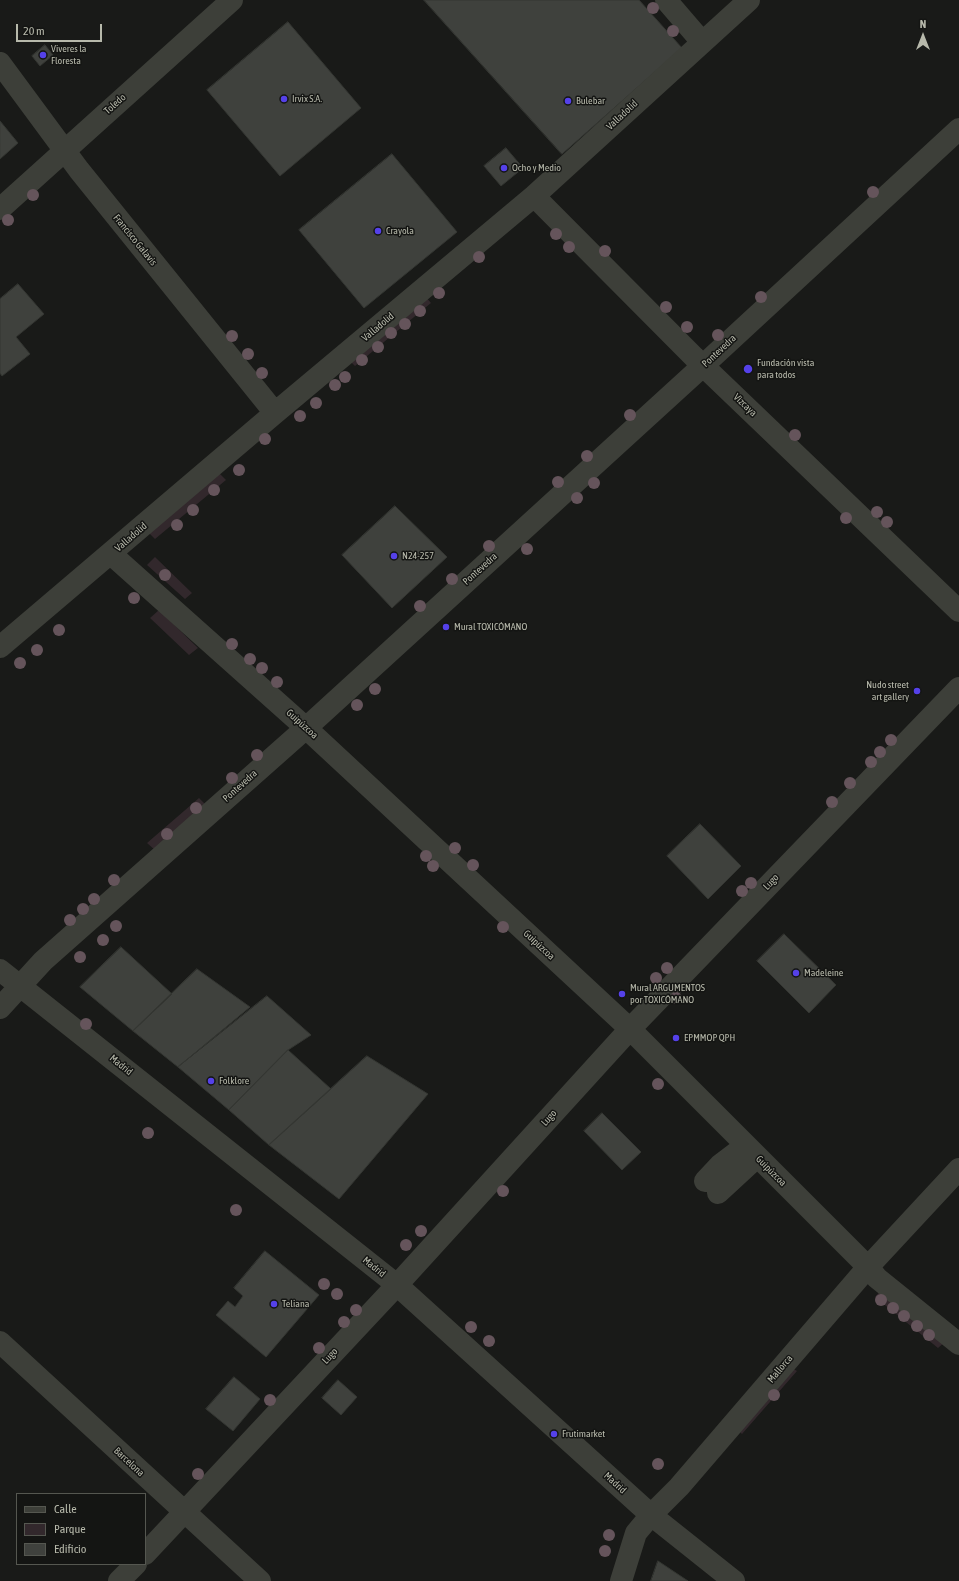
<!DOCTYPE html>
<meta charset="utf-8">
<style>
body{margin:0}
#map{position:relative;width:959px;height:1581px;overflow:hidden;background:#191a18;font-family:"Asap Condensed",sans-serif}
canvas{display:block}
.legend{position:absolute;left:16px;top:1493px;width:130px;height:72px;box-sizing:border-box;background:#141513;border:1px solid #555750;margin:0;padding:5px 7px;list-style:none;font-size:12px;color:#b7b9ab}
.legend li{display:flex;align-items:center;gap:8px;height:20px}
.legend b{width:20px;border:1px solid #555750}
.north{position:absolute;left:903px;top:16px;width:40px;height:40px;-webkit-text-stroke:3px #141513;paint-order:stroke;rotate:0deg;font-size:11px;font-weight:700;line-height:16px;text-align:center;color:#b7b9ab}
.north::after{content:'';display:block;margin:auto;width:14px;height:18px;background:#b7b9ab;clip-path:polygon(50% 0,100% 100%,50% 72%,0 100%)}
.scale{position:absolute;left:16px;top:24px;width:86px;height:18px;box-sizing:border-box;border:2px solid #b7b9ab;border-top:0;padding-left:5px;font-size:12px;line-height:14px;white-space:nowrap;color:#b7b9ab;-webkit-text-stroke:3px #141513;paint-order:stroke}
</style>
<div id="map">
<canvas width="959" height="1581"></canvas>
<ul class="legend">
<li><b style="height:5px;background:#3d3f39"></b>Calle</li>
<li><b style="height:11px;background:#32282c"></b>Parque</li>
<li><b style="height:11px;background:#3f413d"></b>Edificio</li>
</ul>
<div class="north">N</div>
<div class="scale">20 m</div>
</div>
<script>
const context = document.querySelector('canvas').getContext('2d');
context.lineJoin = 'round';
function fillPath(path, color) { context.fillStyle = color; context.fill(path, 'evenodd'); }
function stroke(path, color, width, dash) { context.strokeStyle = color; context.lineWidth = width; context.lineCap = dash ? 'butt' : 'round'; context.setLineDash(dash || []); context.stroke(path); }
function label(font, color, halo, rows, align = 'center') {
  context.font = font + ' "Asap Condensed",sans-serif'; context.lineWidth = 3; context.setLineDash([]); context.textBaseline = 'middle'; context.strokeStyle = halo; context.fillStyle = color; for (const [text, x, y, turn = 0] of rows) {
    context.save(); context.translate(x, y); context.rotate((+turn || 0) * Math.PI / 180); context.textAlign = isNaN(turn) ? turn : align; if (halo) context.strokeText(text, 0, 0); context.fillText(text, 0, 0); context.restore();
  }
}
fillPath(new Path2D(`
 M 425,296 L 431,303 L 355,366 L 350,361 Z
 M 218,472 L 226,480 L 155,539 L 149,533 Z
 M 155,557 L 192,593 L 185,599 L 147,565 Z
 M 159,610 L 198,648 L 189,655 L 150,618 Z
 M 199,798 L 206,805 L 156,851 L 147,843 Z
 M 881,1290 L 946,1341 L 938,1348 L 875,1297 Z
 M 790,1367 L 797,1371 L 742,1434 L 736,1428 Z`), '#32282c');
const building = new Path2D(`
 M 424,0 L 639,0 L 682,48 L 562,154 Z
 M 288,22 L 361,108 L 280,176 L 207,90 Z
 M 45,45 L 53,55 L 40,66 L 32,56 Z
 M 0,121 L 18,143 L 0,159 Z
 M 506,148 L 523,168 L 501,186 L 484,166 Z
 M 392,154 L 457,232 L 364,308 L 299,230 Z
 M 18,284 L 44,314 L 16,337 L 30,354 L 2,376 L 0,373 L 0,299 Z
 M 395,506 L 447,557 L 392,608 L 342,555 Z
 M 700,824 L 741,866 L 708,899 L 667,856 Z
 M 784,934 L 836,985 L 809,1013 L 757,961 Z
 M 121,947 L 172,994 L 133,1031 L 80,987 Z
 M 197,969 L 250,1007 L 178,1067 L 133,1031 Z
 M 267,996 L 311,1035 L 288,1050 L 229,1110 L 178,1067 Z
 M 288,1050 L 331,1089 L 269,1145 L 229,1110 Z
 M 367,1056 L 428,1094 L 339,1199 L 269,1145 Z
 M 602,1113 L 641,1152 L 622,1170 L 584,1131 Z
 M 265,1251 L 319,1295 L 266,1357 L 216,1315 L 228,1301 L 235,1307 L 243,1296 L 234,1288 Z
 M 234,1377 L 260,1399 L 233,1431 L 206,1409 Z
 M 338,1380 L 357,1397 L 341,1415 L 322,1398 Z
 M 658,1561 L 688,1581 L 651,1581 Z`);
fillPath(building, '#3f413d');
stroke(building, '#343632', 1);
stroke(new Path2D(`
 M 666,0 L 702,42
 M 0,63 L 79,170 L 275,413
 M 534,196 L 694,357 L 959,611
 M 0,209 L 232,0
 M 111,554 L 306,728 L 630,1029 L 868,1267 L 877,1278 L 959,1344
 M 0,647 L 275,413 L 534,196 L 749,0
 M 0,970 L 397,1285 L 651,1515 L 734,1581
 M 0,1008 L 43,961 L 306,728 L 695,373 L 959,129
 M 705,1181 L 720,1165 L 745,1146
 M 718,1193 L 757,1157
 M 0,1342 L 260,1581
 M 145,1554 L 397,1285 L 630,1029 L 959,688
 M 119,1581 L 136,1564
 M 621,1581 L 636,1533 L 651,1515 L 679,1487 L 868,1267 L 959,1169`), '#3d3f39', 22);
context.fillStyle = '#65545b';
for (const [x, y] of [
 [653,8],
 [673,31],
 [873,192],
 [33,195],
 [8,220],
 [556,234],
 [569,247],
 [605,251],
 [479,257],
 [439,293],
 [761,297],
 [666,307],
 [420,311],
 [405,324],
 [687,327],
 [391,333],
 [718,335],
 [232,336],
 [378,347],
 [248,354],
 [362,360],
 [262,373],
 [345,377],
 [335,385],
 [316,403],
 [630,415],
 [300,416],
 [795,435],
 [265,439],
 [587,456],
 [239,470],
 [558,482],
 [594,483],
 [214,490],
 [577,498],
 [193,510],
 [877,512],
 [846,518],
 [887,522],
 [177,525],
 [489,546],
 [527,549],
 [165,575],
 [452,579],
 [134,598],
 [420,606],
 [59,630],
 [232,644],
 [37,650],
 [250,659],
 [20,663],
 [262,668],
 [277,682],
 [375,689],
 [357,705],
 [891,740],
 [880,752],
 [257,755],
 [871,762],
 [232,778],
 [850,783],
 [832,802],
 [196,808],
 [167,834],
 [455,848],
 [426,856],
 [473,865],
 [433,866],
 [114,880],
 [751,883],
 [742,891],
 [94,899],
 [83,909],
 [70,920],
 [116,926],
 [503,927],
 [103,940],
 [80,957],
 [667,968],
 [656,978],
 [676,998],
 [86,1024],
 [658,1084],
 [148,1133],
 [503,1191],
 [236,1210],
 [421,1231],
 [406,1245],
 [324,1284],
 [337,1294],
 [881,1300],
 [893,1308],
 [356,1310],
 [904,1316],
 [344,1322],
 [917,1326],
 [471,1327],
 [929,1335],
 [489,1341],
 [319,1348],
 [774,1395],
 [270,1400],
 [658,1464],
 [198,1474],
 [609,1535],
 [605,1551]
]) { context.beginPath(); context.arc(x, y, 6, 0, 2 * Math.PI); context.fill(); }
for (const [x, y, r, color] of [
 [43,55,4,"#5541e9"],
 [284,99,4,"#5541e9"],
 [568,101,4,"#5541e9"],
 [504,168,4,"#5541e9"],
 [378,231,4,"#5541e9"],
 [748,369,5,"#5541e9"],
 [394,556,4,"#5541e9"],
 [446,627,4,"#5541e9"],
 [917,691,4,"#5541e9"],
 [796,973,4,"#5541e9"],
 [622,994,4,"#5541e9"],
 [676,1038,4,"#5541e9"],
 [211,1081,4,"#5541e9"],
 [274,1304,4,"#5541e9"],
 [554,1434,4,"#5541e9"]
]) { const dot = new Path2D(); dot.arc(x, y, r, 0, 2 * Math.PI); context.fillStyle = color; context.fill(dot); stroke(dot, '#141513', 1.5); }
label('10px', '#b7b9ab', '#141513', [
 ["Viveres la",51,49],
 ["Floresta",51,61],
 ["Irvix S.A.",292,99],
 ["Bulebar",576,101],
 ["Ocho y Medio",512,168],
 ["Crayola",386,231],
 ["Fundación vista",757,363],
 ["para todos",757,375],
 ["N24-257",402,556],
 ["Mural TOXICÓMANO",454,627],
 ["Nudo street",909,685,"right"],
 ["art gallery",909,697,"right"],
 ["Madeleine",804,973],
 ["Mural ARGUMENTOS",630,988],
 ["por TOXICÓMANO",630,1000],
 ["EPMMOP QPH",684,1038],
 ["Folklore",219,1081],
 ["Teliana",282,1304],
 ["Frutimarket",562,1434]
], 'left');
label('10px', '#b7b9ab', '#141513', [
 ["Toledo",115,104,-42],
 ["Valladolid",622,115,-43],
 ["Francisco Galavis",135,240,51],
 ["Valladolid",378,327,-40],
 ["Pontevedra",719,351,-43],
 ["Vizcaya",745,405,44],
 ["Valladolid",131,537,-41],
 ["Pontevedra",480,569,-42],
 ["Guipúzcoa",302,724,42],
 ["Pontevedra",240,786,-42],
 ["Lugo",771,882,-46],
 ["Guipúzcoa",539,945,43],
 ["Madrid",121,1065,39],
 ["Lugo",549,1118,-48],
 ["Guipúzcoa",771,1171,45],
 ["Madrid",374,1267,39],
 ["Lugo",330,1356,-47],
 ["Mallorca",780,1369,-50],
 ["Barcelona",129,1462,43],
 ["Madrid",615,1483,42]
]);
</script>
